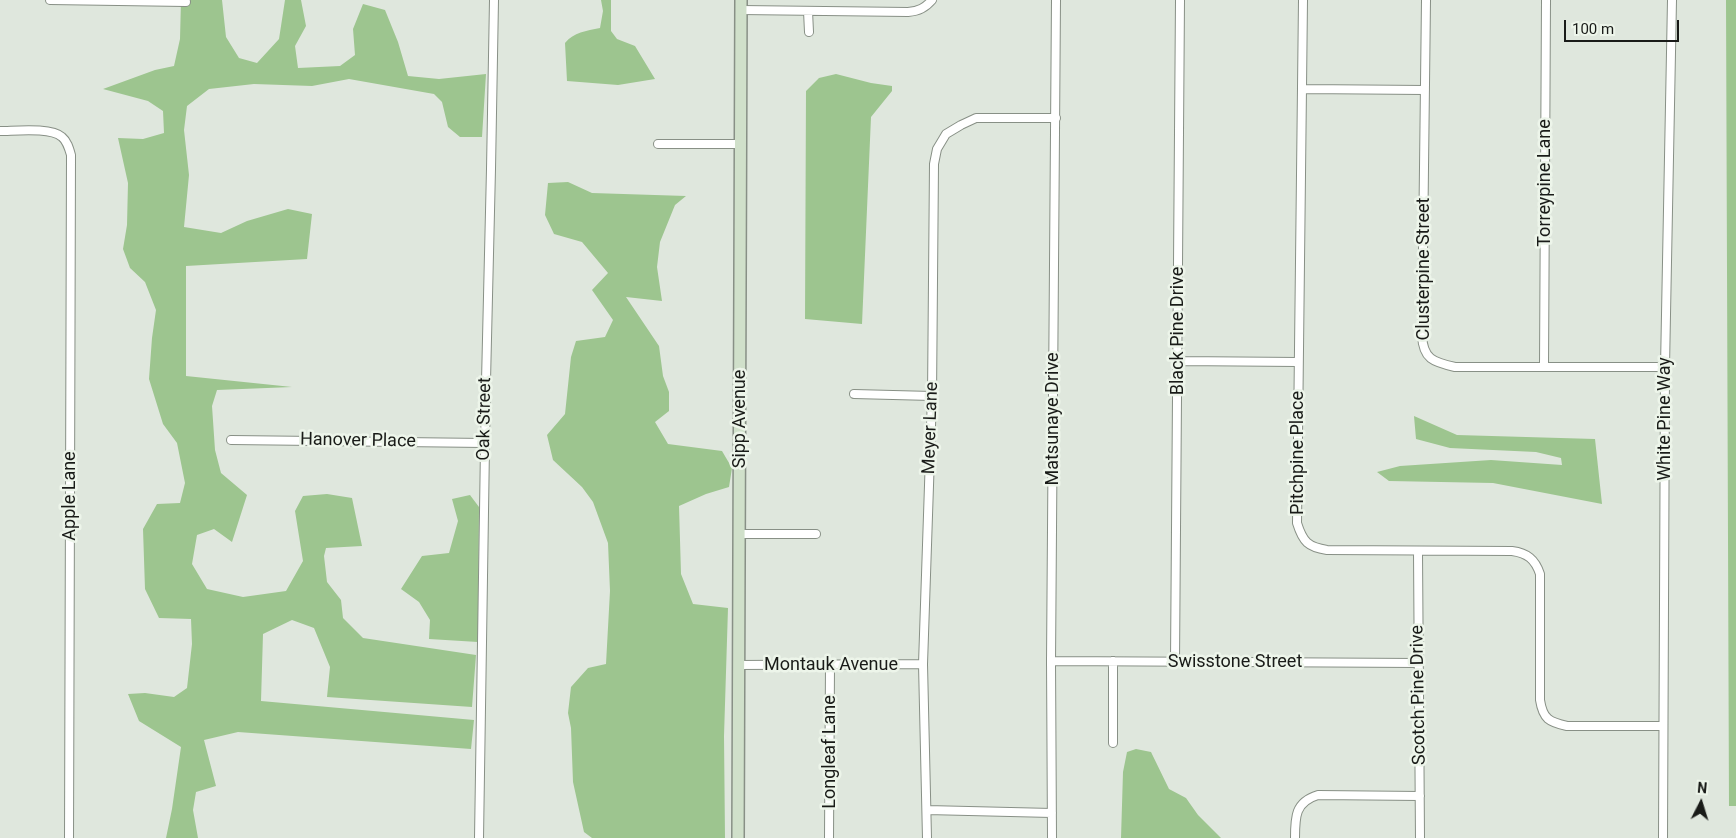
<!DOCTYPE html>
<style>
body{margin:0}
#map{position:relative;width:1736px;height:838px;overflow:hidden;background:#dfe7dd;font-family:Roboto,sans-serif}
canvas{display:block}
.north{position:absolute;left:1676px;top:778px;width:50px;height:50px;-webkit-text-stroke:4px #edf5ea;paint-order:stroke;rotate:5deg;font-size:14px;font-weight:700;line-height:20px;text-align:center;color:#191b18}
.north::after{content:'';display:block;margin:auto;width:18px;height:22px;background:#191b18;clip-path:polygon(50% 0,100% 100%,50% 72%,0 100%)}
.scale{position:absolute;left:1564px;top:20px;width:115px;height:22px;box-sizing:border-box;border:2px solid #191b18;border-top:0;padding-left:6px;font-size:15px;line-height:18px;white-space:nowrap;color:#191b18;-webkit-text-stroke:4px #edf5ea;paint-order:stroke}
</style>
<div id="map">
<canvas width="1736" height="838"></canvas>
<div class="north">N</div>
<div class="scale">100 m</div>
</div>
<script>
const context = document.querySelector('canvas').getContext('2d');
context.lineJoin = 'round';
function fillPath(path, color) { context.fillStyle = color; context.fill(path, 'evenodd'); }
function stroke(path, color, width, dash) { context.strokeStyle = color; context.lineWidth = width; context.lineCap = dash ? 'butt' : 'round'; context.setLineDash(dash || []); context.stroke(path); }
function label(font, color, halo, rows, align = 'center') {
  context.font = font + ' Roboto,sans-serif'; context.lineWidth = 5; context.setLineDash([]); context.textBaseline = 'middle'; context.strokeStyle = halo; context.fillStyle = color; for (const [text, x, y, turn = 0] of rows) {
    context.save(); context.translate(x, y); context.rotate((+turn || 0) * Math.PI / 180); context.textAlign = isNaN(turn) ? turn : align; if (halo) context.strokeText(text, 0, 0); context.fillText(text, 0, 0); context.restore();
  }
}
fillPath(new Path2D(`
 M 181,0 L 222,0 L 226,37 L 239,58 L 257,63 L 279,39 L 285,0 L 301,0 L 306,26 L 295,46 L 298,68 L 340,66 L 355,55 L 353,29 L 363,4 L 385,10 L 398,42 L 408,76 L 439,79 L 486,74 L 482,137 L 460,137 L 448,127 L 442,102 L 434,94 L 349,79 L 312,86 L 254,84 L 209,89 L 187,106 L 184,130 L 189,175 L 184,227 L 221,233 L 247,221 L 288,209 L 312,214 L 307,259 L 186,266 L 186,376 L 292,387 L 217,390 L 212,406 L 215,450 L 221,473 L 247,495 L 232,542 L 214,529 L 197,535 L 192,564 L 207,589 L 243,597 L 286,591 L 303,561 L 295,511 L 303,496 L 327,494 L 352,498 L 362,546 L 326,548 L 324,556 L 327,582 L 341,600 L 343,618 L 363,638 L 476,655 L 472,707 L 327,697 L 330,667 L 314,628 L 292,620 L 263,634 L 261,701 L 474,720 L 471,749 L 238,732 L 204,740 L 216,786 L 196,792 L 193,810 L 198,838 L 166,838 L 172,809 L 181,747 L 139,721 L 128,694 L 145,693 L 174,697 L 187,688 L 192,644 L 191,619 L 159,618 L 145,589 L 143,529 L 157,504 L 180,503 L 185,483 L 177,443 L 163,424 L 149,379 L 152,338 L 156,310 L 145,282 L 130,268 L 123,249 L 127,225 L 128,183 L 118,138 L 143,139 L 164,133 L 163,111 L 148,101 L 103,89 L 155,70 L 174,66 L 180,39 Z
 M 601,0 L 611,0 L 611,31 L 617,39 L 635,46 L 655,79 L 618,85 L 567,81 L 565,43 C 574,32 586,31 600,28 L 603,11 Z
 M 1726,0 L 1736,0 L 1736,806 L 1729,806 Z
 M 836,74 L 871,83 L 892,86 L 892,91 L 871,117 L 862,324 L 805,319 L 806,91 L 819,78 Z
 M 568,182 L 592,193 L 686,196 L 675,205 L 660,242 L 657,267 L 662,301 L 626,297 L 659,346 L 663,376 L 669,392 L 669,411 L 655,422 L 668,444 L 722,451 L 732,468 L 729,487 L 706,494 L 679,506 L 681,574 L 693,604 L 728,608 L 724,736 L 725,838 L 592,838 L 584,832 L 573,782 L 571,728 L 568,713 L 571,687 L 588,668 L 606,664 L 610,591 L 608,543 L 593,502 L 582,487 L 553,460 L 547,435 L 565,414 L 571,357 L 576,341 L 605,337 L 613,320 L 592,290 L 608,273 L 582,242 L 554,234 L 545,215 L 548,183 Z
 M 1414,416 L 1457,435 L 1595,439 L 1602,504 L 1493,483 L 1389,481 L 1377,472 L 1400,466 L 1491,460 L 1562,465 L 1561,458 L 1536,452 L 1450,448 L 1416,439 Z
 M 470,495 L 479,507 L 478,642 L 429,639 L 430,620 L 419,602 L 401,589 L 422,556 L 449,553 L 458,521 L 452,499 Z
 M 1136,749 L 1151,752 L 1169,789 L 1186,798 L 1198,815 L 1221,838 L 1121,838 L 1123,772 L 1127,752 Z`), '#9dc58f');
const street = new Path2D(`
 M 50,0 L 186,2
 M 1303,0 L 1297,523 C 1303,542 1308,547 1327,550 L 1512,551 C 1527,553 1535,559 1540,574 L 1540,700 C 1543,719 1549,722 1567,726 L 1663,726
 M 1426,0 L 1422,335 C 1423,359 1433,362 1455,367 L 1665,367
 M 741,10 L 908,12 C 919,11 925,8 932,0
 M 808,11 L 809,32
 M 1302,89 L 1425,90
 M 0,131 C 15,131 51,127 62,137 C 67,141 69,148 71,155 L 69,838
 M 658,144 L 741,144
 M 1178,361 L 1298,362
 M 1544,366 L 1546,0
 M 854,394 L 932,396
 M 231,440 L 485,443
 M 739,534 L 816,534
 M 1418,552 L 1420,838
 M 1051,661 L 1419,663
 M 1175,661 L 1180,0
 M 738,665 L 923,664
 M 1113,743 L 1113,661
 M 927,810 L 1052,813
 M 479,838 L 486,381 L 491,169 L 494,0
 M 829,838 L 830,665
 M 927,838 L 923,664 L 932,396 L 934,164 L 937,149 L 946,134 L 961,125 L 976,118 L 1056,118
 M 1052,838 L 1051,661 L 1056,0
 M 1295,838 C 1295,817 1295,802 1318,795 L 1420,796
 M 1663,838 L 1665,367 L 1672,0`);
const secondary = new Path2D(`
 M 738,838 L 741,0`);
stroke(street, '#889086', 10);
stroke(secondary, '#889086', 14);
stroke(street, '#fff', 8);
stroke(secondary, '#d0e0ca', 11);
label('18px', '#191b18', '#edf5ea', [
 ["Torreypine Lane",1545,183,-90],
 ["Clusterpine Street",1424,269,-90],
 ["Black Pine Drive",1178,331,-90],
 ["Oak Street",485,419,-89],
 ["Sipp Avenue",740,419,-90],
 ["Matsunaye Drive",1053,419,-90],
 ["White Pine Way",1665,419,-90],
 ["Meyer Lane",931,428,-88],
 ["Hanover Place",358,441,1],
 ["Pitchpine Place",1298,453,-90],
 ["Apple Lane",70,496,-90],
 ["Swisstone Street",1235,662],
 ["Montauk Avenue",831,665],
 ["Scotch Pine Drive",1419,695,-91],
 ["Longleaf Lane",830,752,-90]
]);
</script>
